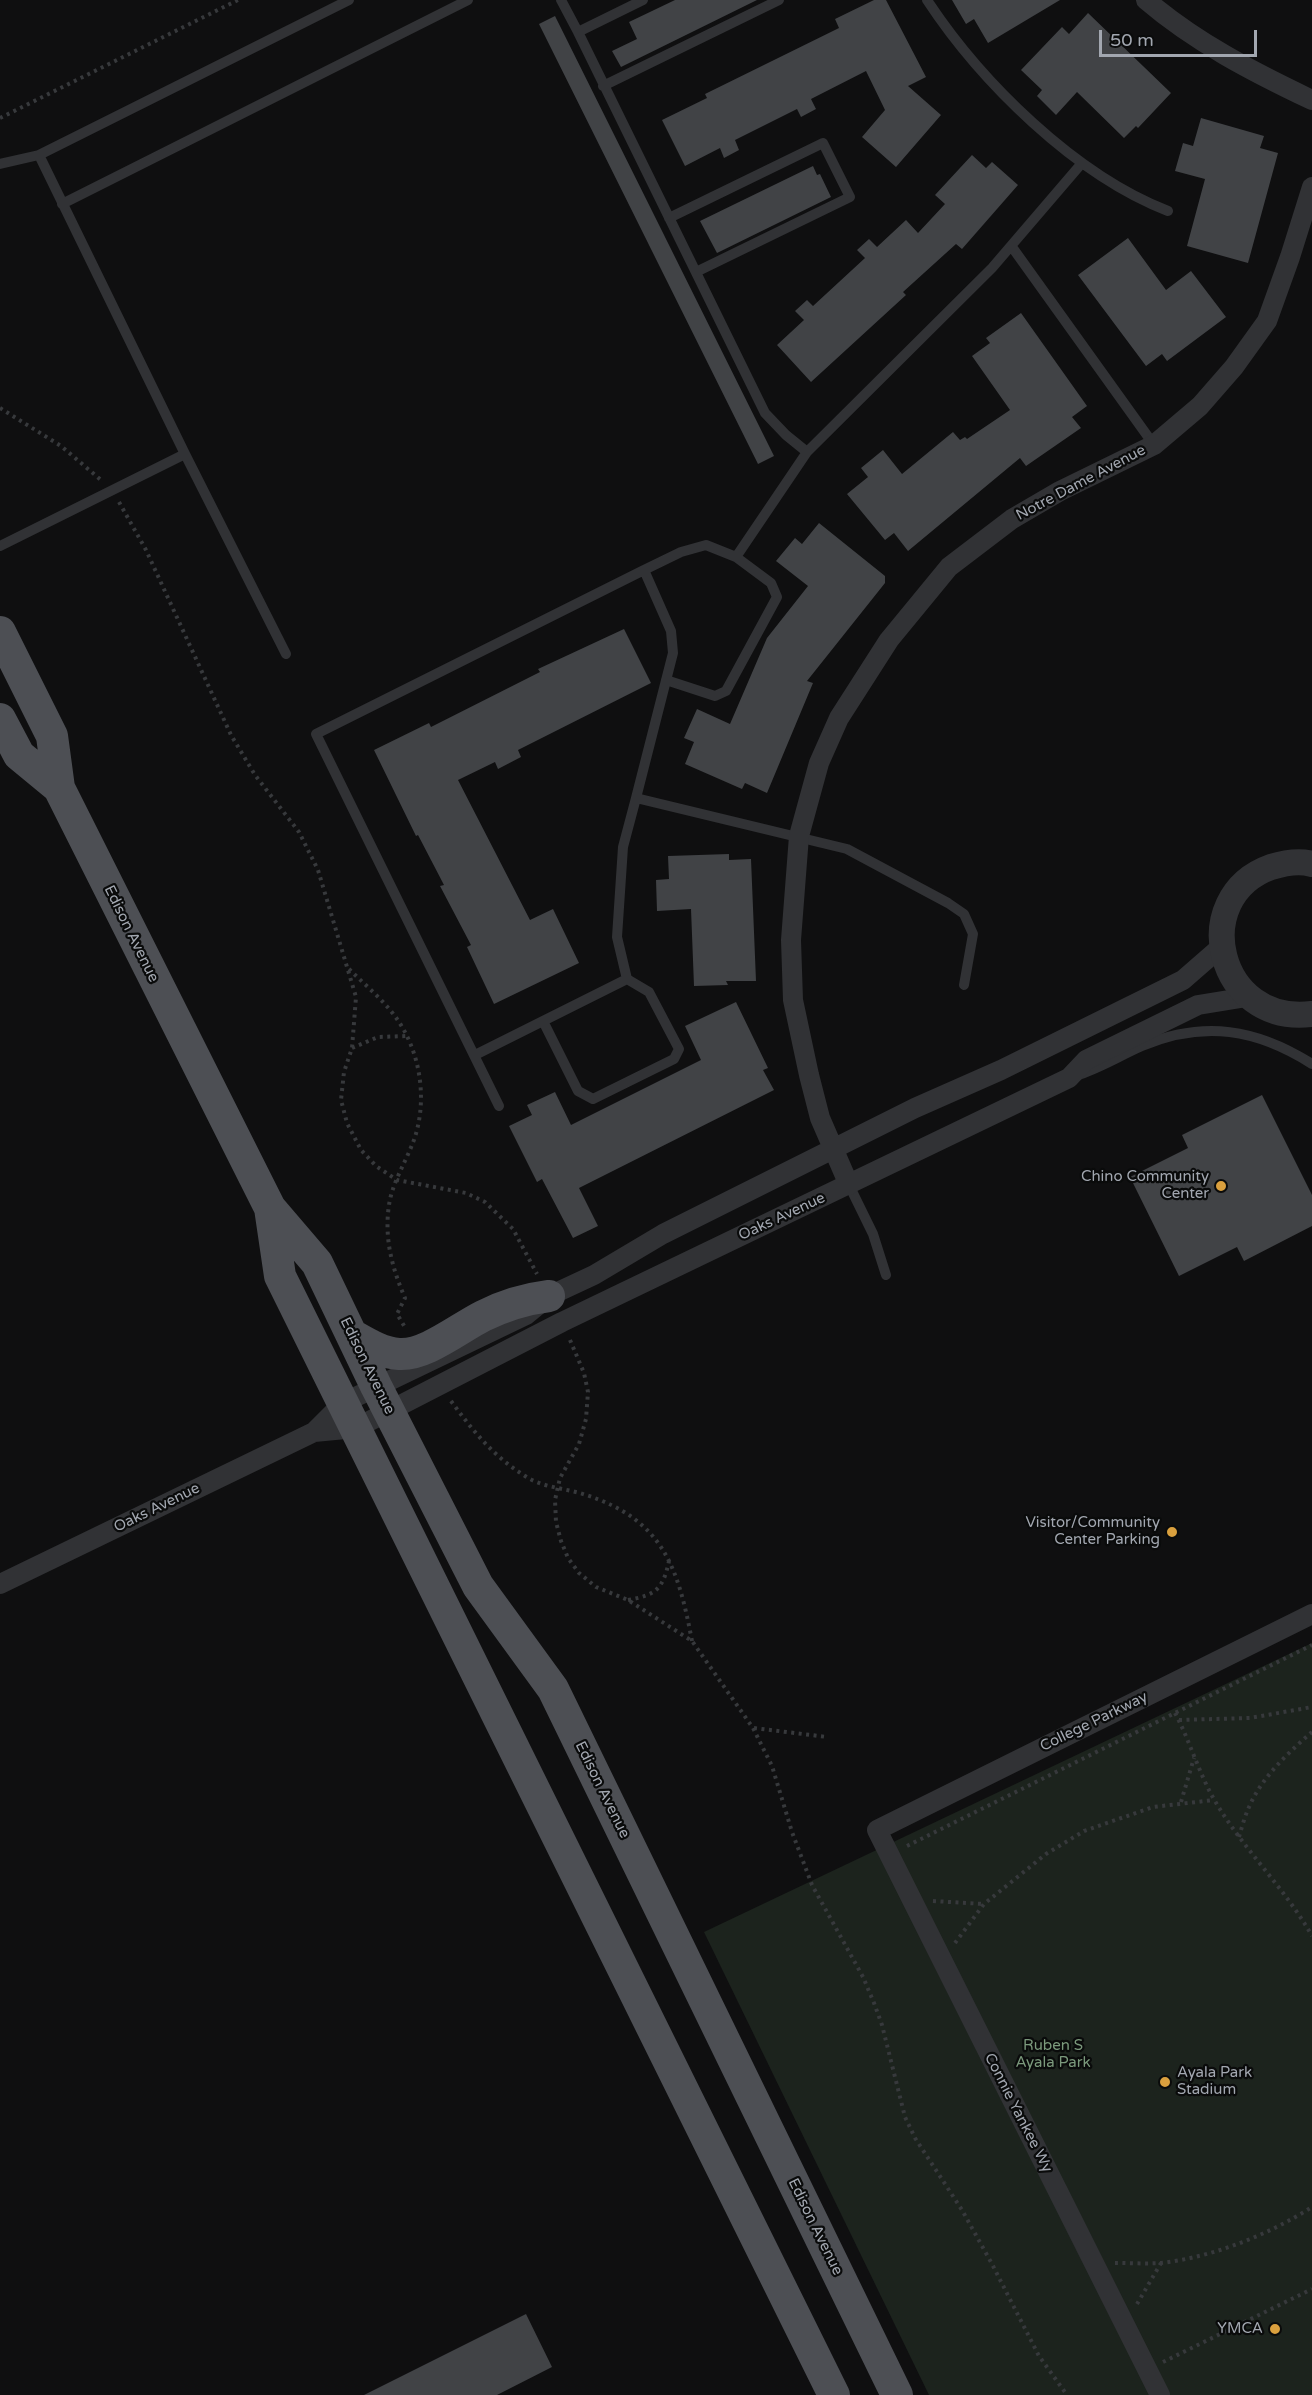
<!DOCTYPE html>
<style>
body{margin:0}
#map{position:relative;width:1312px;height:2395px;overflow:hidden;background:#0f0f10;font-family:"Varela Round",sans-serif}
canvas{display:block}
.scale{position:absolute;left:1099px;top:30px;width:158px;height:27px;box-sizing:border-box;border:3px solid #a2a7b0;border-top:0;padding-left:8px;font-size:18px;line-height:21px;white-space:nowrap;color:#a2a7b0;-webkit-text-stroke:4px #0a0b0b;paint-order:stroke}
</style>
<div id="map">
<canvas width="1312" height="2395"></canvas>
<div class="scale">50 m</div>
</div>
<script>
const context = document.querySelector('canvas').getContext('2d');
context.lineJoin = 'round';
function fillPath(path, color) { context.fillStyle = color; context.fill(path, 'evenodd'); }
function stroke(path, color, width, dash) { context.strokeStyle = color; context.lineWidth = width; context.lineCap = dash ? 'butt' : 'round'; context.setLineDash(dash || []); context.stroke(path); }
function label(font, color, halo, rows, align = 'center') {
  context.font = font + ' "Varela Round",sans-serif'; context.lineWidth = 4.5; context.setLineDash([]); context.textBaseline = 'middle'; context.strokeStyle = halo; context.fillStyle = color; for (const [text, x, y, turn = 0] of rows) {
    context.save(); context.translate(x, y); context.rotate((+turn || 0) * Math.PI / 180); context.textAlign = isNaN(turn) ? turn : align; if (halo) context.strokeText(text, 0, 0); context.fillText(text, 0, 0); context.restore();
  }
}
fillPath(new Path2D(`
 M 1312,1643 L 1312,2395 L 929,2395 L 704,1932 Z`), '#1c231d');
fillPath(new Path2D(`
 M 675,0 L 757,0 L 621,67 L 612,51 L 637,39 L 629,22 Z
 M 874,0 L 886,0 L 926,77 L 908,86 L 941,115 L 896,167 L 862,137 L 885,110 L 866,71 L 811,99 L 816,109 L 801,117 L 797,109 L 735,140 L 739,150 L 724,158 L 720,148 L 685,166 L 662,120 L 707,98 L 705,94 L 839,28 L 835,19 Z
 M 952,0 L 1060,0 L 988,43 L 974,19 L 966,24 Z
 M 1088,13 L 1171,93 L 1138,128 L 1136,126 L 1124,138 L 1077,92 L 1056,115 L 1037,96 L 1042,90 L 1021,70 L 1062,27 L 1069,34 Z
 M 555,16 L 774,456 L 758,464 L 539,24 Z
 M 1201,118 L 1264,136 L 1260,148 L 1278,153 L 1248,263 L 1187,246 L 1205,179 L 1175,171 L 1183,143 L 1193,146 Z
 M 972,155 L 986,168 L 992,162 L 1018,185 L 962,249 L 956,244 L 903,292 L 906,295 L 811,382 L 777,345 L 804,320 L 795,311 L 807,300 L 813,306 L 865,258 L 857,250 L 869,239 L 877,247 L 906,220 L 918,233 L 945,204 L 935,195 Z
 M 813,166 L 817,175 L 820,174 L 831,197 L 717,253 L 700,221 Z
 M 1128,238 L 1166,290 L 1191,271 L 1226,317 L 1167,361 L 1162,354 L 1146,366 L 1078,275 Z
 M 1021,313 L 1087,406 L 1072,417 L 1081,428 L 1026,466 L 1020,458 L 908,551 L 894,533 L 885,540 L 847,494 L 868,477 L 861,468 L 883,450 L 902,474 L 953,432 L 960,440 L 965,437 L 967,439 L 1010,410 L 972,356 L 990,343 L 986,338 Z
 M 819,523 L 885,576 L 885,583 L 807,681 L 813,683 L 767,793 L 745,783 L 742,789 L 685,764 L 694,742 L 684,738 L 697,709 L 730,724 L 767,638 L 808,586 L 776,561 L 795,538 L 802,544 Z
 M 624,629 L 651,683 L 518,750 L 521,757 L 498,769 L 495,762 L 458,780 L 530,920 L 553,909 L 579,963 L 494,1004 L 467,947 L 471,945 L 440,886 L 444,885 L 418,835 L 416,836 L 374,750 L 429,723 L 431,727 L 540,672 L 538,669 Z
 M 729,854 L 729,860 L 751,859 L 756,981 L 726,981 L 728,985 L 694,986 L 691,909 L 657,911 L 656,880 L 669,879 L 668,856 Z
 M 736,1002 L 768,1068 L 763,1070 L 774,1090 L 579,1188 L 598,1226 L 573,1238 L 542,1179 L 537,1182 L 509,1126 L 532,1115 L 527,1105 L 555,1092 L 571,1125 L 701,1060 L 685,1026 Z
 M 1262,1095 L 1312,1195 L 1312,1226 L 1244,1261 L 1237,1247 L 1179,1276 L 1130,1177 L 1188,1148 L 1182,1135 Z
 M 526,2314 L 552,2367 L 497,2395 L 364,2395 Z`), '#414346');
stroke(new Path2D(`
 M 0,118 L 238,0
 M 0,408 L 61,446 L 101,480
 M 119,502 L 146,550 L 231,735 L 255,775 L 299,832 L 318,870 L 356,997 L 352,1048 L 344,1072 L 341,1100 L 347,1123 L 361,1150 L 376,1166 L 397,1180 L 466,1193 L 485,1202 L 513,1229 L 537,1274
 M 349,969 C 366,986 386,1002 399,1022 C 422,1057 428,1106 412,1145 C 404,1165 392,1184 389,1205 C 384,1238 392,1268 405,1298 L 397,1314 L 406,1329
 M 352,1048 L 378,1037 L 407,1036
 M 570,1340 L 584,1373 L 588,1392 L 586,1419 L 579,1444 L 560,1478 L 555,1500 L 556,1522 L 561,1541 L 568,1558 L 579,1573 L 596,1587 L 628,1600 L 692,1641 L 753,1728 L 772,1766 L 792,1832 L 812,1885 L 863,1977 L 874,2003 L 882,2025 L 905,2117 L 915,2138 L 962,2210 L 992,2264 L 1039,2356 L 1067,2395
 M 451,1401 C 473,1431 493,1456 525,1476 C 543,1488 566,1488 586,1495 C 663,1520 678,1567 692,1641
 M 628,1600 C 656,1595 663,1589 669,1561
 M 1175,1713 C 1190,1741 1199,1774 1215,1801 C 1243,1849 1285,1888 1312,1936
 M 1179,1720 L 1250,1718 L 1312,1707
 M 754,1728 L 827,1737
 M 1181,1802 L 1194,1758
 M 1239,1837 C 1242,1827 1245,1815 1250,1805 C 1263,1776 1288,1753 1312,1732
 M 907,1846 L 1312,1645
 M 933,1901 L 984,1904
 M 955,1943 L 984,1904 L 1046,1854 L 1084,1831 L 1153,1807 L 1214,1800
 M 1115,2263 C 1130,2263 1146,2264 1161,2263 C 1213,2257 1268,2235 1312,2207
 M 1137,2304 L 1161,2263
 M 1163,2362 L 1312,2289`), '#37393c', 4, [3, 4.5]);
stroke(new Path2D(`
 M 561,0 L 578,32
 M 643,0 L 578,32 L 765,413 L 786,435 L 807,452 L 992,268 L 1082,163
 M 927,0 C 981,82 1075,175 1168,211
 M 603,86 L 779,0
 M 39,155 L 185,454 L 286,654
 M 0,164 L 39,155 L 349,0
 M 62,204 L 468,0
 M 669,218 L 823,143 L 850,197 L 696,272
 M 1012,247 L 1154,445
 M 0,546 L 185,454
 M 644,570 L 681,552 L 706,545 L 736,557 L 807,452
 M 666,680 L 715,696 L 726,691 L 777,597 L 771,583 L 736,557
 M 543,1021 L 578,1091 L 593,1099 L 674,1059 L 679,1049 L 649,992 L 627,979
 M 475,1055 L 627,979 L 617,937 L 623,847 L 636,798
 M 1075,1076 C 1099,1069 1119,1056 1142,1046 C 1204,1020 1257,1029 1312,1064
 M 499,1106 L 316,734 L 644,570 L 671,631 L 673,653 L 636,798 L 847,849 L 948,903 L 964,914 L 973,934 L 964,985
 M 849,1185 L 873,1234 L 886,1275`), '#313235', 10);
stroke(new Path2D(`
 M 1146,0 C 1195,42 1253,72 1312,100
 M 849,1185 L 820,1118 L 809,1075 L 793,1000 L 791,940 L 799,836 L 819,763 L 839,718 L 889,640 L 949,567 L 1012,519 L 1060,491 L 1154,445 L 1200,406 L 1234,367 L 1267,321 L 1290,257 L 1312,187
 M 314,1432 L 356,1428 L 562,1322 L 1069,1078 L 1086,1060 L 1198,1005 L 1247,997
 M 0,1584 L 314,1432 L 343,1403 L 526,1315 L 549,1296 L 594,1275 L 663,1234 L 915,1108 L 1001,1070 L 1183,980 L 1222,946
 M 1160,2395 L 877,1830 L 1312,1614`), '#313235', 20);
stroke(new Path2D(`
 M 1312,864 C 1299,860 1284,863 1271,867 C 1187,897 1217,1026 1312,1014`), '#313235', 26);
stroke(new Path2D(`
 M 0,632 L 52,736 L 59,788 L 270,1208 L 317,1263 L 376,1386 L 478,1586 L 553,1689 L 897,2395
 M 0,719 L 19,755 L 59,788
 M 270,1208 L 280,1276 L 834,2395
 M 352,1335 C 366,1343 382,1353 399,1354 C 425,1356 459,1328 483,1316 C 505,1305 525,1299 549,1296`), '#4d4f54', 32);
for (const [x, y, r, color] of [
 [1221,1186,6,"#daa03e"],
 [1172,1532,6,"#daa03e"],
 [1165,2082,6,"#daa03e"],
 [1275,2329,6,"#daa03e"]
]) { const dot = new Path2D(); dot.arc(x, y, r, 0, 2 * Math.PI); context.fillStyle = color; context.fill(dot); stroke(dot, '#0a0b0b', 2); }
label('15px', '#a2a7b0', '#0a0b0b', [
 ["Notre Dame Avenue",1081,483,-28],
 ["Edison Avenue",131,934,64],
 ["Oaks Avenue",782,1217,-25],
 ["Edison Avenue",367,1366,64],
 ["Oaks Avenue",157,1508,-26],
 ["College Parkway",1094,1722,-26],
 ["Edison Avenue",602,1790,64],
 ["Connie Yankee Wy",1018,2113,63],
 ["Edison Avenue",815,2227,64]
]);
label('15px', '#a2a7b0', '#0a0b0b', [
 ["Chino Community",1209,1177],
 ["Center",1209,1194],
 ["Visitor/Community",1160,1523],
 ["Center Parking",1160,1540],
 ["Ayala Park",1177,2073,"left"],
 ["Stadium",1177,2090,"left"],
 ["YMCA",1263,2329]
], 'right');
label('15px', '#7b997c', '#0a0b0b', [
 ["Ruben S",1053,2046],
 ["Ayala Park",1053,2063]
]);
</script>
